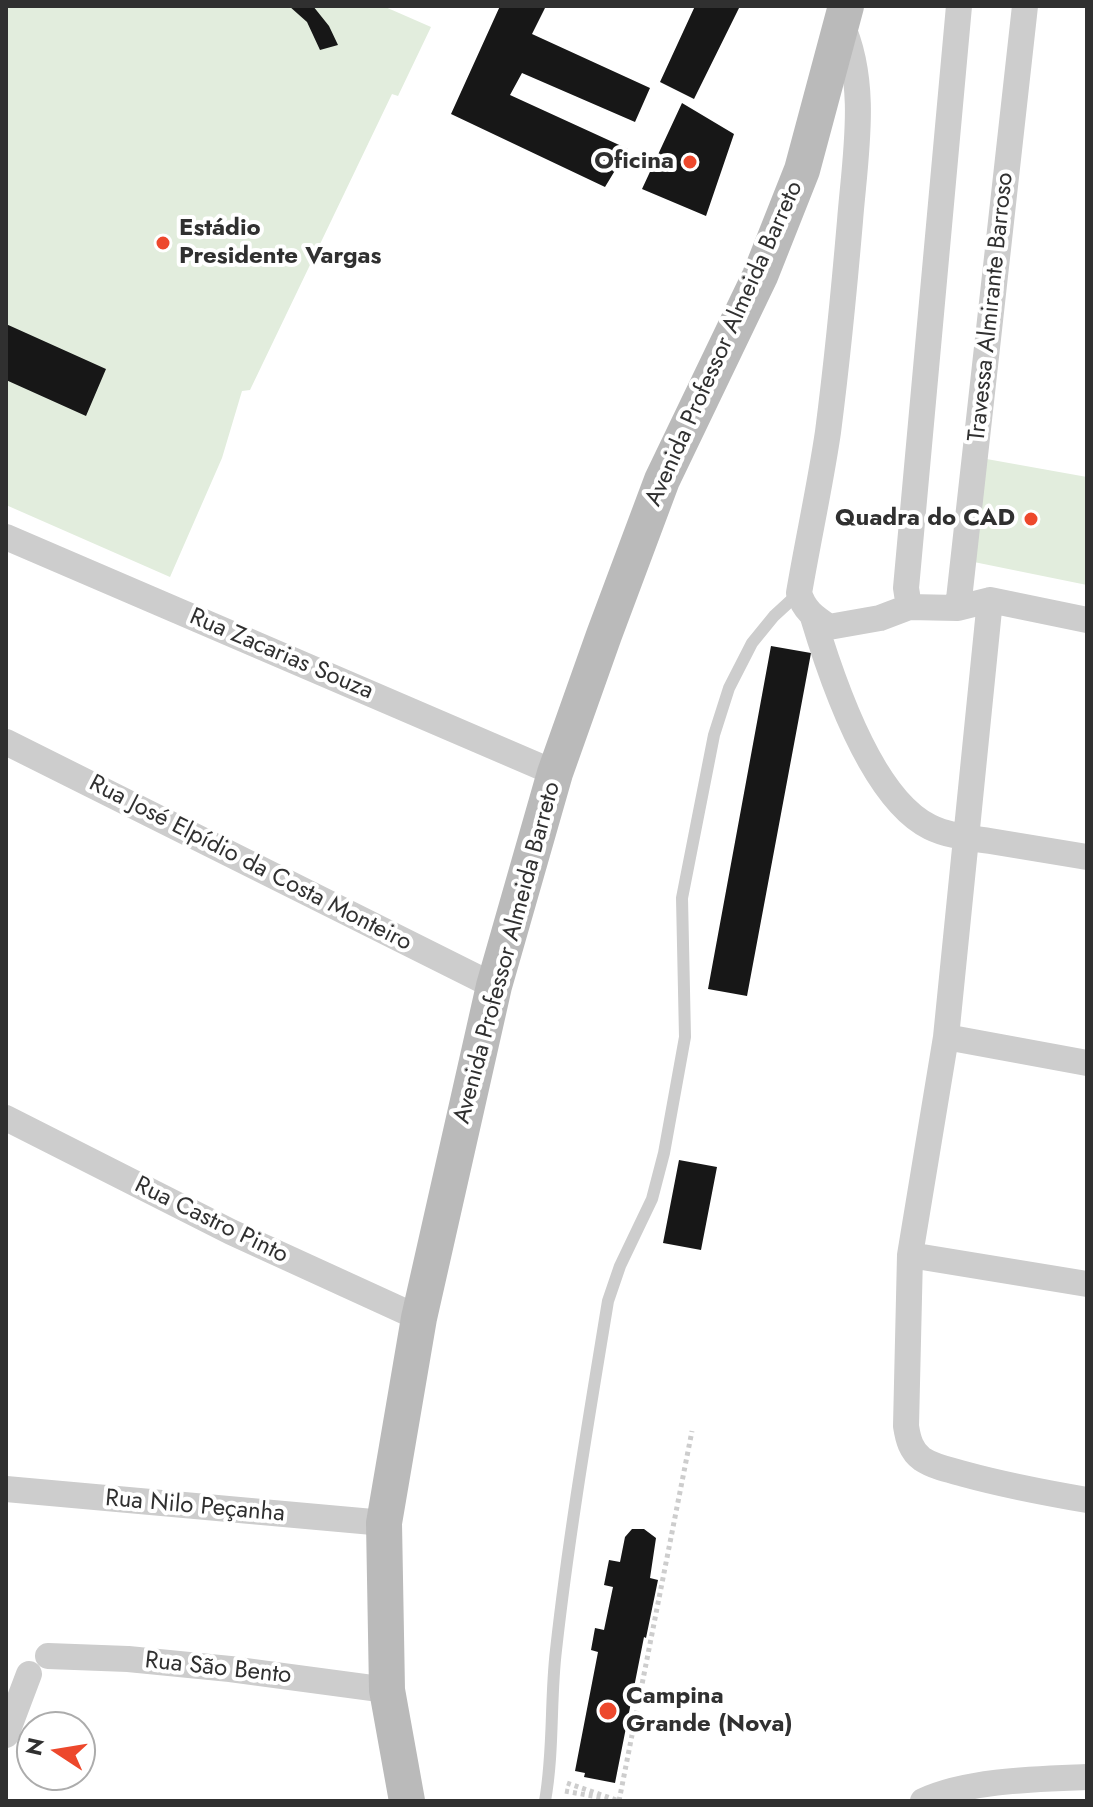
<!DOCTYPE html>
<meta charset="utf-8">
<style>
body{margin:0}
#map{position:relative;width:1093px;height:1807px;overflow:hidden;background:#fff;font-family:Jost,sans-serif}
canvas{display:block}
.frame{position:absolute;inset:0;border:8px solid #303030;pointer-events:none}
.north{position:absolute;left:16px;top:1711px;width:80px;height:80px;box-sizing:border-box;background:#fff;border:2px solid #acacac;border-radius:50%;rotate:282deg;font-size:22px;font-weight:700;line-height:32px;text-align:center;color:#303030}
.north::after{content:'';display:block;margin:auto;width:28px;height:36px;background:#ed482c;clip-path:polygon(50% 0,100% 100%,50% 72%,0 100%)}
</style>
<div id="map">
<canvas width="1093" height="1807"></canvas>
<div class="frame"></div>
<div class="north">N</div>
</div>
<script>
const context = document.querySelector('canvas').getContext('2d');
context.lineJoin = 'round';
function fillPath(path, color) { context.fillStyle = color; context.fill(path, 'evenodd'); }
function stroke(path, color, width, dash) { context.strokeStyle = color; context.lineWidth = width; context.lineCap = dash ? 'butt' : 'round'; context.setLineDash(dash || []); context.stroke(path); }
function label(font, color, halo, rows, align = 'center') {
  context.font = font + ' Jost,sans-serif'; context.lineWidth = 8; context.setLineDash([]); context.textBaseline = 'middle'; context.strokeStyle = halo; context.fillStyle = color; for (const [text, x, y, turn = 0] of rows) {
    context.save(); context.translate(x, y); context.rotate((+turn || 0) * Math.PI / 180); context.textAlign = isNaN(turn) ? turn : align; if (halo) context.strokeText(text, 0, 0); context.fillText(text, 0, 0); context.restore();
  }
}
fillPath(new Path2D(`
 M 6,6 L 383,6 L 431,27 L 398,96 L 392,94 L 250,390 L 242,391 L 222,458 L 170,577 L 6,505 Z
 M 981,458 L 1087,477 L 1087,585 L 969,561 Z`), '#e2eddd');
fillPath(new Path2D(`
 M 289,6 L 313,6 L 329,26 L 338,45 L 320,50 L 307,22 Z
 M 500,6 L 546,6 L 532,34 L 650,88 L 635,122 L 522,73 L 510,95 L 628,149 L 605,187 L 451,114 Z
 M 695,6 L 740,6 L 694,99 L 660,82 Z
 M 682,103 L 734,134 L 706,216 L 642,189 Z
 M 6,324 L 106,369 L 86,416 L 6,380 Z
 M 771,646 L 811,653 L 747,996 L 708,989 Z
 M 679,1160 L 717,1167 L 701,1250 L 663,1243 Z
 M 632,1529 L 644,1529 L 656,1538 L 650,1578 L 658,1580 L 646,1638 L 644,1637 L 615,1783 L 584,1777 L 585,1773 L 575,1771 L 598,1652 L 591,1650 L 595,1628 L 604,1630 L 613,1587 L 604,1585 L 609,1560 L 620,1562 L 625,1537 Z`), '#171717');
stroke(new Path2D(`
 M 567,1783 L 619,1801
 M 565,1791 L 603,1798
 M 619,1801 L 692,1431`), '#cdcdcd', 5, [4, 4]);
stroke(new Path2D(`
 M 545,1801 C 554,1751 550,1700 556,1650 C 569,1533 589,1417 608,1301 L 620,1266 L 652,1199 L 664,1153 L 685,1037 L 682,898 L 714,735 L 729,688 L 752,643 L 774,616 L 799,593`), '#cdcdcd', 12);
stroke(new Path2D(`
 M 959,6 L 906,588 L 909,607 L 958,608 L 990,600
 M 841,23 C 869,84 855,156 850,221 C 844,291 837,362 828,432 C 820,486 808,540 799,593 C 804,610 814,617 829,627 L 880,618 L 909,607
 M 6,537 L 555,773
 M 958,608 L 1025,6
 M 813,617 C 831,677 871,798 930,827 C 948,836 971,838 990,841 C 1022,846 1055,852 1087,857
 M 1087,620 L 990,600 L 946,1037 L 910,1255 L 906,1426 C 908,1439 911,1451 922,1459 C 934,1467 950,1470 964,1474 C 1004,1485 1046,1493 1087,1500
 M 6,742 L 494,986
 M 946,1037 L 1087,1063
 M 6,1118 L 231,1232 L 419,1318
 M 910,1255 L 1087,1284
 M 6,1489 L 384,1523
 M 48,1656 L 128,1659 L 230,1669 L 387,1690
 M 6,1735 L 29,1674
 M 923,1801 C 968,1780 1037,1779 1087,1777`), '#cdcdcd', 26);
stroke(new Path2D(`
 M 407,1801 L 387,1690 L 384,1523 L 419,1318 L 494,986 L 555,773 L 604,635 L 662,480 L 760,276 L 802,170 L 846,6`), '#bababa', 36);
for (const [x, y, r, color] of [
 [690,162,8,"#ed482c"],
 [163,243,8,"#ed482c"],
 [1031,519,8,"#ed482c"],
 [608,1711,10,"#ed482c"]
]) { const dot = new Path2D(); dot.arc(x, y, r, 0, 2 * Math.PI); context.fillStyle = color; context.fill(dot); stroke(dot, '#fff', 3); }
label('bold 24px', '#303030', '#fff', [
 ["Oficina",674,162],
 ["Estádio",179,229,"left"],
 ["Presidente Vargas",179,257,"left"],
 ["Quadra do CAD",1015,519],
 ["Campina",626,1697,"left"],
 ["Grande (Nova)",626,1725,"left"]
], 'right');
label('24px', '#303030', '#fff', [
 ["Travessa Almirante Barroso",992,307,-84],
 ["Avenida Professor Almeida Barreto",725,344,-66],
 ["Rua Zacarias Souza",281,655,23],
 ["Rua José Elpídio da Costa Monteiro",250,864,27],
 ["Avenida Professor Almeida Barreto",508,953,-75],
 ["Rua Castro Pinto",211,1221,26],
 ["Rua Nilo Peçanha",195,1507,5],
 ["Rua São Bento",218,1669,6]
]);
</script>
